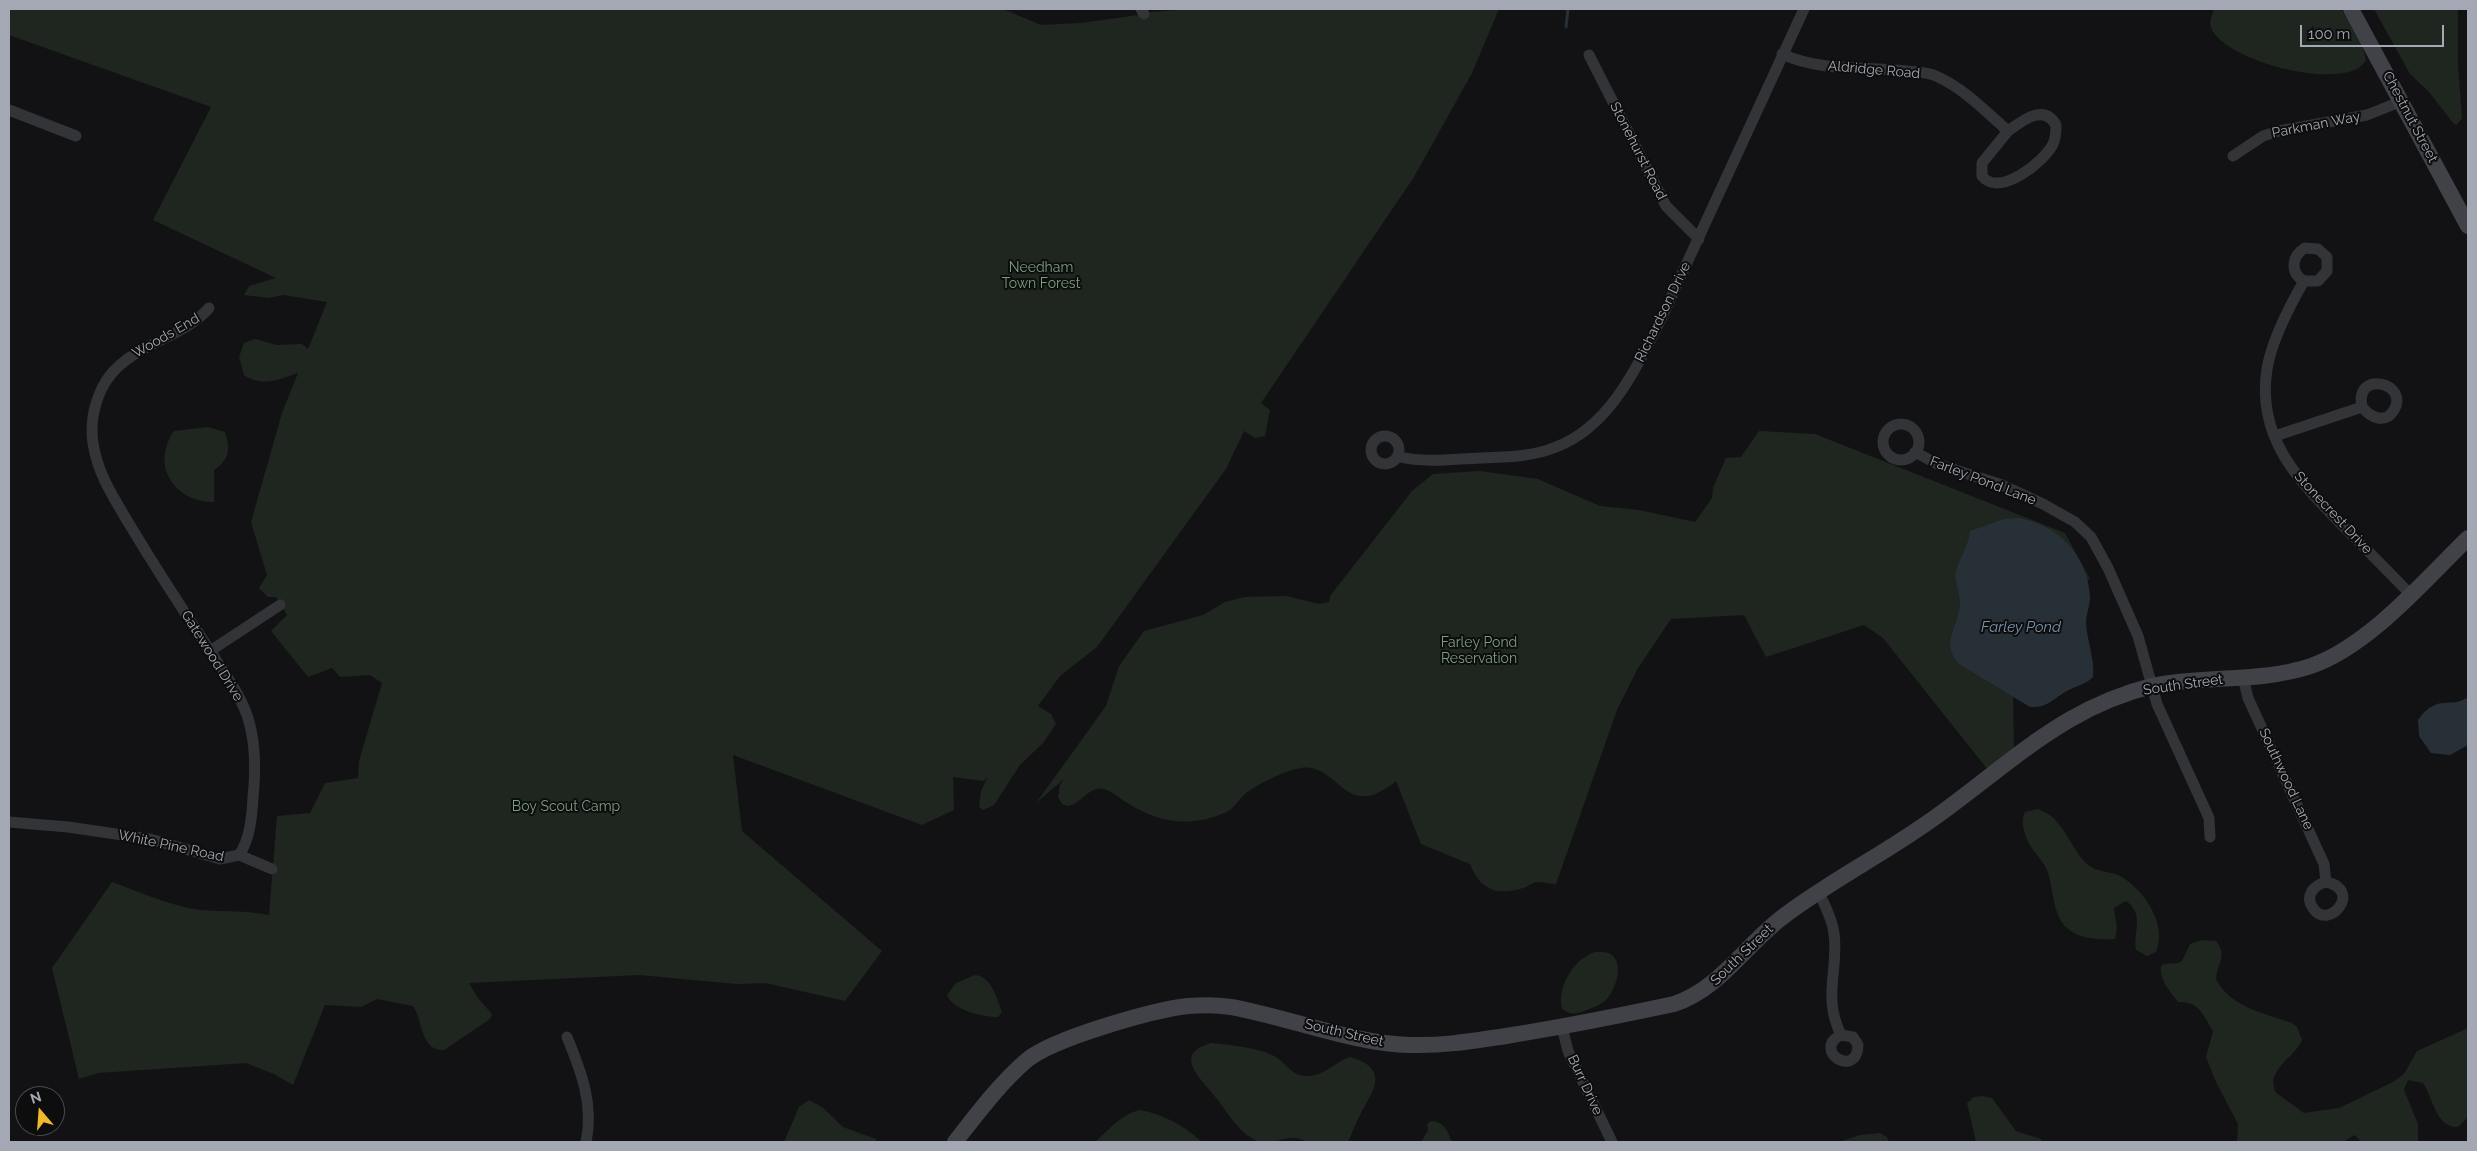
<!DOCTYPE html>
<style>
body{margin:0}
#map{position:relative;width:2477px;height:1151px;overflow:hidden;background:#121214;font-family:Raleway,sans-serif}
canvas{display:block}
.frame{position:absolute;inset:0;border:10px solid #a3a8b4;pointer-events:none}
.north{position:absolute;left:15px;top:1086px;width:50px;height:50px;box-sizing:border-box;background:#0d0d0e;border:1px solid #494b50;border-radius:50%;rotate:342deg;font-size:14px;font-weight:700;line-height:20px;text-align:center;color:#a3a8b4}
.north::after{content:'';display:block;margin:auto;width:18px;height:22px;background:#f0b82d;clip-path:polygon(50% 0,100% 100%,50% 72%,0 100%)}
.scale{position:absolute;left:2300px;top:25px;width:144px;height:22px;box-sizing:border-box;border:2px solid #a3a8b4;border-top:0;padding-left:6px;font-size:15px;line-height:18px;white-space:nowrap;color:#a3a8b4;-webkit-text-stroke:4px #0d0d0e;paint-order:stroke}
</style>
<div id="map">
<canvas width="2477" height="1151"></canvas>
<div class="frame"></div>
<div class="north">N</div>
<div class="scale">100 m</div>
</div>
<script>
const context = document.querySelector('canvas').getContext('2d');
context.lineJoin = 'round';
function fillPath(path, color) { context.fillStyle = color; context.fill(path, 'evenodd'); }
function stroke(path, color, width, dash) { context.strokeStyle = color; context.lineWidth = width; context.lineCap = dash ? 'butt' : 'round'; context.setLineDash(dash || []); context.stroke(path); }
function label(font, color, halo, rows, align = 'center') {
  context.font = font + ' Raleway,sans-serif'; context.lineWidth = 4; context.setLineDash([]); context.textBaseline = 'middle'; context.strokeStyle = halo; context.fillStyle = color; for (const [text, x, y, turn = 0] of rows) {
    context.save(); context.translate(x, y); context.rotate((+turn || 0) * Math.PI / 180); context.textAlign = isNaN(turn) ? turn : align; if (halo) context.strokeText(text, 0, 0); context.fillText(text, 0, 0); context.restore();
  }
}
fillPath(new Path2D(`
 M 9,9 L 1003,9 L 1041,25 L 1081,23 L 1138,15 L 1137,13 L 1194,9 L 1499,9 L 1472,73 L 1414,177 L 1261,403 L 1270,410 L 1265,436 L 1255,438 L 1244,431 L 1226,469 L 1097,647 L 1060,676 L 1038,706 L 1051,714 L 1056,724 L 1043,743 L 1020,765 L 994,805 L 983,810 L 979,807 L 981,791 L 988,776 L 984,781 L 953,777 L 954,810 L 922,825 L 733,755 L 742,831 L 882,951 L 845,1001 L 765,983 L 737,984 L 639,975 L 469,983 L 478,998 L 492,1014 L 490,1019 L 444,1050 C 420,1051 423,1020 413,1006 L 377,999 L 361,1007 L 325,1005 L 293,1085 L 274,1074 L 246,1063 L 98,1073 L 79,1079 L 52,968 L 112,882 C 140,892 170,906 200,910 C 224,912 246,910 269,915 L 277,816 L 310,813 L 325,783 L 358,778 L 359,761 L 382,683 L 370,675 L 340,677 L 332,668 L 308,677 L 271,631 L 287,615 L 276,597 L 268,597 L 259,588 L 267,575 L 251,522 L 282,413 L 298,373 C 278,380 263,387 244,375 L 239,357 L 244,343 L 255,339 L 277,345 L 302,344 L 308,349 L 327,302 L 283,295 L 269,298 L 244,295 L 249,286 L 276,278 L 153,220 L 211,107 L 9,35 Z
 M 2214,9 L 2341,9 L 2361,42 L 2366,60 C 2349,94 2221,61 2211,27 C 2209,21 2212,15 2214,9 Z
 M 2374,9 L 2458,9 L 2458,66 L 2462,118 L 2457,125 L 2453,123 L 2429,92 L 2410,74 Z
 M 208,427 L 225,432 C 231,449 229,460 214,470 L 214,502 C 183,503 156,477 167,445 C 169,440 170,435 174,431 Z
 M 1759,431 L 1815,434 L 2065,533 L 2090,579 L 2075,585 L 2013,685 L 2014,750 L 1988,770 L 1883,638 L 1864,625 L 1766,657 L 1744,615 L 1671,619 L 1638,668 L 1617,710 L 1556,884 C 1550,884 1543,882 1537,882 C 1532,882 1528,887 1523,888 C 1497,896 1480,890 1470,864 L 1421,844 L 1396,781 C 1344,824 1339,762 1301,768 C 1284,771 1260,783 1246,793 C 1240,798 1236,805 1230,810 C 1220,816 1205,820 1194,821 C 1171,824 1148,816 1129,804 C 1120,799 1113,791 1103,789 C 1088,786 1081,805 1067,806 L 1062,804 L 1058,797 L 1060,785 L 1064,779 L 1036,803 L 1106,706 L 1119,666 L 1144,631 L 1203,615 L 1225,602 L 1245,597 L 1286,596 L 1319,604 L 1329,602 L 1330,596 L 1412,491 L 1433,474 L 1480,471 L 1538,479 L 1600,506 L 1639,510 L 1695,522 L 1712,498 L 1713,488 L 1726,458 L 1741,457 Z
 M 2038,809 C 2064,818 2069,846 2086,863 C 2097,874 2114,870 2125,879 C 2147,895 2167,925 2156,952 L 2147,956 L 2136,950 C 2133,933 2145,914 2126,901 L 2114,908 L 2117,928 L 2115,939 C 2100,940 2078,939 2067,928 C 2052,915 2054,888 2047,870 C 2041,857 2029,849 2025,834 C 2023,827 2021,819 2025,812 Z
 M 2202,940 L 2216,941 C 2228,955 2217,964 2216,979 C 2231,1008 2265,1013 2292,1023 L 2297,1027 L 2302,1040 C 2295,1056 2280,1060 2273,1080 L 2275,1092 L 2304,1113 L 2339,1108 L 2393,1082 L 2404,1074 L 2417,1051 L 2468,1028 L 2468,1117 L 2458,1127 C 2436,1128 2433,1098 2423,1083 L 2408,1080 L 2404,1090 L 2418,1124 L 2418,1142 L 2361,1142 L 2355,1135 L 2343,1142 L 2237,1142 L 2238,1124 L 2216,1082 L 2206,1057 L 2213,1031 C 2203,1015 2199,1001 2178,1002 C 2170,992 2159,979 2161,966 C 2168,961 2175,966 2182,961 L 2190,944 Z
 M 1595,952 C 1601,952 1609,951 1614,957 C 1623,968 1615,991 1605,1001 C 1599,1006 1591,1008 1584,1011 C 1575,1014 1570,1015 1562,1009 C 1557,987 1573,959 1595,952 Z
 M 975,975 C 991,976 997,998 1002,1012 L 998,1017 C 983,1017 952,1010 947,995 L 956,983 Z
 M 1212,1043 C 1229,1045 1262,1048 1276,1057 C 1288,1065 1292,1077 1309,1076 C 1325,1075 1335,1062 1350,1057 C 1388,1068 1376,1087 1361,1113 C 1356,1122 1352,1133 1348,1142 C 1336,1142 1321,1145 1309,1142 C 1304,1141 1300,1138 1294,1138 C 1280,1138 1267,1147 1253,1139 C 1237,1130 1228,1113 1217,1099 C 1204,1081 1169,1054 1212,1043 Z
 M 1982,1096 L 1992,1098 L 2016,1131 L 2041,1139 L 2042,1142 L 1976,1142 L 1967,1103 L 1974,1097 Z
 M 809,1100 L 822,1107 L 843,1127 L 876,1139 L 876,1142 L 784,1142 L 799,1107 Z
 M 1140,1110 C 1163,1114 1185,1126 1202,1142 L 1095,1142 C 1110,1129 1120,1115 1140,1110 Z
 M 1431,1121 C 1444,1121 1448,1132 1452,1142 L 1421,1142 L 1428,1130 L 1427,1124 Z
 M 1880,1133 L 1887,1137 L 1889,1142 L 1839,1142 L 1860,1135 Z`), '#1e261f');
fillPath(new Path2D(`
 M 2018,518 C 2057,524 2088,555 2090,597 C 2090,606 2086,614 2086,623 C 2087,641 2095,659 2093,677 C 2085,685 2075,686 2065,692 C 2052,700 2047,708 2030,707 L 1959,664 C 1939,641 1960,627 1960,602 C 1960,592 1954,580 1956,571 C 1960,557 1969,545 1970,531 L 2004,519 Z
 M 2468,697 L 2468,745 L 2450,755 L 2431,753 L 2419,736 L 2418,720 C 2438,692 2451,710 2468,697 Z`), '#283037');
stroke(new Path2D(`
 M 1566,27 L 1568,9`), '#283037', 3);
stroke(new Path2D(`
 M 1141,9 L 1144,14
 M 1782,54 C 1821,72 1864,66 1906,71 C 1915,72 1927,72 1936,76 C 1965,89 1985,111 2008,131 L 1982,163 L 1982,176 C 1999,198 2044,162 2053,144 C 2056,138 2056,132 2056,125 C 2044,103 2022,121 2008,131
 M 1589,55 L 1666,206 L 1699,239
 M 9,110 L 76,136
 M 2233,156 L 2263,136 L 2279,131 L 2367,115 L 2402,101
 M 2304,281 C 2290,273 2291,256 2305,248 L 2318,249 L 2327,257 L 2327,271 L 2318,281 L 2304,281 C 2289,307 2272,339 2267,369 C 2256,438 2299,481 2343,526 C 2366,549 2388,571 2410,594
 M 209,308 C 179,342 124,344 102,388 C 94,405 90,423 93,443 C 97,472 113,497 128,522 C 152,562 177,601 203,640 C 218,664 237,688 247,715 C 256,742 256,769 253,797 C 252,816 250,840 239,855
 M1883 442a18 18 0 1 1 36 0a18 18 0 1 1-36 0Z
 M1371 450a14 14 0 1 1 28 0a14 14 0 1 1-28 0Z
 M 2275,436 L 2362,407 C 2370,417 2385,425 2394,410 C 2410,383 2354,369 2362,407
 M 1915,452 L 1937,464 L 2002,485 L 2043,504 L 2075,522 L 2091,537 L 2108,568 L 2138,636 L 2157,704 L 2209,818 L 2210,837
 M 1400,457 C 1427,463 1453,459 1480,458 C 1505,457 1532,457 1556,447 C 1611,426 1637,366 1662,317 L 1804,9
 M 210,651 L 280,605
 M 2243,677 L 2248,698 L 2324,864 L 2326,882 C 2314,885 2304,896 2313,908 C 2328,932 2364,890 2326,882
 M 9,822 L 68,827 L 150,839 L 220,859 L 239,855 L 272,869
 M 1819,893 C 1825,906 1832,918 1834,933 C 1839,971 1822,996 1841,1035 C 1811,1050 1857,1080 1858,1045 L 1853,1037 L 1841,1035
 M 1562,1027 L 1568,1051 L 1612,1142
 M 567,1037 C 581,1071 594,1104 586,1142`), '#333438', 11);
stroke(new Path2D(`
 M 2351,9 L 2468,226
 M 955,1142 C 977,1114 1000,1083 1027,1060 C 1054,1038 1153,1010 1188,1006 C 1201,1005 1218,1005 1231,1007 C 1288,1017 1353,1044 1410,1045 C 1443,1046 1473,1041 1506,1036 C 1562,1027 1618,1016 1674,1004 C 1720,989 1746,944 1784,916 C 1829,882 1880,856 1927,823 C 1975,790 2018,750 2069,720 C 2095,705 2123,693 2152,686 C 2204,675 2260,683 2311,666 C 2369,646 2425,580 2468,538`), '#414248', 16);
label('14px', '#a3a8b4', '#0d0d0e', [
 ["Aldridge Road",1874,70,5],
 ["Chestnut Street",2410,117,62],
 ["Parkman Way",2316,125,-11],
 ["Stonehurst Road",1638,151,63],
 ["Richardson Drive",1663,312,-64],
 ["Woods End",166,336,-30],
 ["Farley Pond Lane",1983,481,21],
 ["Stonecrest Drive",2333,513,47],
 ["Gatewood Drive",212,656,58],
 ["South Street",2183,685,-8],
 ["Southwood Lane",2286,779,65],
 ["White Pine Road",171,846,12],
 ["South Street",1742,955,-44],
 ["South Street",1344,1033,13],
 ["Burr Drive",1585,1085,65]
]);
label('14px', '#7a9f7e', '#0d0d0e', [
 ["Needham",1041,268],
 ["Town Forest",1041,284],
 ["Farley Pond",1479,643],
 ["Reservation",1479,659],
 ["Boy Scout Camp",566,807]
]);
label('italic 15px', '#7a94b0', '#0d0d0e', [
 ["Farley Pond",2021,627]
]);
</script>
